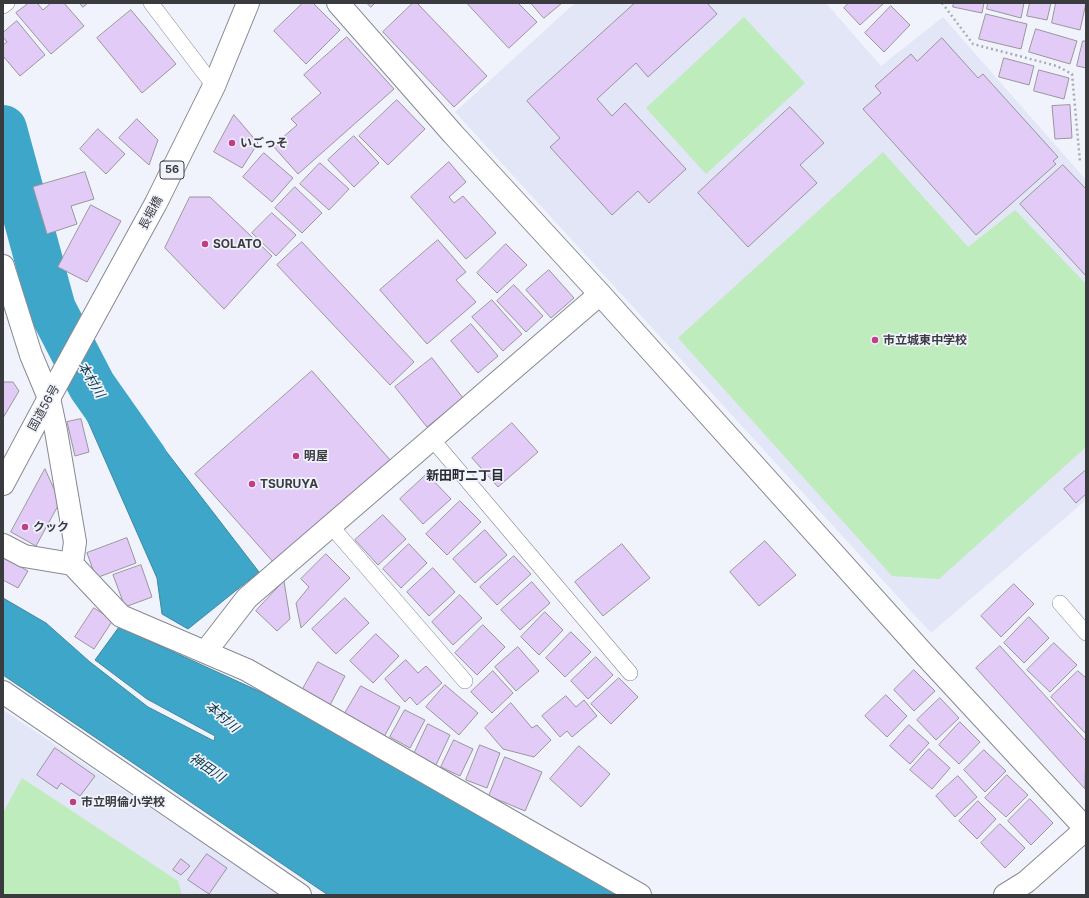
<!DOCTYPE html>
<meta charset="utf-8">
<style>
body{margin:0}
#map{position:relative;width:1089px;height:898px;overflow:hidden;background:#f0f3fc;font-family:Inter,sans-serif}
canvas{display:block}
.frame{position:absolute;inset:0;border:4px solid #3a3b3f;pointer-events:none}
</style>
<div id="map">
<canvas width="1089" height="898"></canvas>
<div class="frame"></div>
</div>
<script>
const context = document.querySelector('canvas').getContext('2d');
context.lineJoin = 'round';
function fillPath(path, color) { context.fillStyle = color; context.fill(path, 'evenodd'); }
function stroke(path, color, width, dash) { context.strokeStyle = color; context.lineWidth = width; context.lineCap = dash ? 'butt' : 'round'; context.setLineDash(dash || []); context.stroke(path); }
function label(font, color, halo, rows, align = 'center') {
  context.font = font + ' Inter,"Noto Sans JP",sans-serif'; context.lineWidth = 3.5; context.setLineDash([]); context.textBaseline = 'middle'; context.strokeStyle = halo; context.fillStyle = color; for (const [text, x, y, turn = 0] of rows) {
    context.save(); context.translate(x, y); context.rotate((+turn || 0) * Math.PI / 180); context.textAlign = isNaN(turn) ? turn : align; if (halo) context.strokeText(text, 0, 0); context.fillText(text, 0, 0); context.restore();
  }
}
fillPath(new Path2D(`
 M 575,3 L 826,3 L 881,66 L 943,17 L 1086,180 L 1086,500 L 931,633 L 455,112 Z
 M 3,710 L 281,895 L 3,895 Z`), '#e2e6f6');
fillPath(new Path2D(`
 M 744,17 L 805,83 L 706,174 L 646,108 Z
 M 883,152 L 968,247 L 1015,210 L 1086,284 L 1086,447 L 939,579 L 892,576 L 678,338 Z
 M 22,778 L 178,881 L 182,895 L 3,895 L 3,813 Z`), '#bfecbd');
const water = new Path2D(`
 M 122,394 L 259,572 L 188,629 L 162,614 L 157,578 L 87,419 Z
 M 3,598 L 46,623 L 90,662 L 148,707 L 214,741 L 215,736 L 147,699 L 95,660 L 119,627 L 263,693 L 366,747 L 627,895 L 328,895 L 3,675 Z`);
fillPath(water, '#3ea7c9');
stroke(water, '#3d87a0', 1);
stroke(new Path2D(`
 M 3,129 L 52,309 L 92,386 L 144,460`), '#3ea7c9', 48);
const building = new Path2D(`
 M 29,3 L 37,3 L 43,10 L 51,3 L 64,3 L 84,26 L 51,54 L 16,13 Z
 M 80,3 L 88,3 L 83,7 Z
 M 303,3 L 313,3 L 340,30 L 306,64 L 274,31 Z
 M 367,3 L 375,3 L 371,7 Z
 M 413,3 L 417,3 L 487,76 L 454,107 L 383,32 Z
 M 467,3 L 518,3 L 537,22 L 509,48 Z
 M 531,3 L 562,3 L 544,18 Z
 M 635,3 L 707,3 L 717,14 L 648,77 L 636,63 L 597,99 L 612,116 L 625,103 L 686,169 L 649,203 L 638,191 L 612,215 L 550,147 L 560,138 L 527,101 Z
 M 849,3 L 884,3 L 860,25 L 844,8 Z
 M 954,3 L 984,3 L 982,13 L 953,7 Z
 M 988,3 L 1024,3 L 1021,18 L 987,9 Z
 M 1030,3 L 1051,3 L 1047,20 L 1027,16 Z
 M 1056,3 L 1086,3 L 1080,30 L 1052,23 Z
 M 891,6 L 910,25 L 884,52 L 865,33 Z
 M 131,10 L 176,64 L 142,93 L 97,38 Z
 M 986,14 L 1027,24 L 1021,49 L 979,39 Z
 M 17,21 L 45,55 L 20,76 L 3,56 L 3,45 L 7,42 L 3,37 L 3,33 Z
 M 1036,29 L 1077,41 L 1070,64 L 1029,52 Z
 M 347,37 L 394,89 L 298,174 L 273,146 L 297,125 L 291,119 L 321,93 L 304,75 Z
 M 942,38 L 978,78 L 983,74 L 1058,157 L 1053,161 L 1056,164 L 976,235 L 863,109 L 881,93 L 875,86 L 911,54 L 917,61 Z
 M 1083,41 L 1086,41 L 1086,68 L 1077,66 Z
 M 1004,58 L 1034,66 L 1029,85 L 999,77 Z
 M 1039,70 L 1069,78 L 1064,99 L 1034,91 Z
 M 397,100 L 425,129 L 388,165 L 359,136 Z
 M 1070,105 L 1072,138 L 1055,139 L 1052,106 Z
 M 790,107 L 824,143 L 800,165 L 817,183 L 748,247 L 698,193 Z
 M 234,115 L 258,143 L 242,168 L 214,152 Z
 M 137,119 L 158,140 L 149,165 L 119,138 Z
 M 98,129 L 125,154 L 106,174 L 80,149 Z
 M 354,136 L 379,163 L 354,187 L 328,160 Z
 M 264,153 L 293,178 L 272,202 L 243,177 Z
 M 449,162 L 466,182 L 449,197 L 454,203 L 463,196 L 496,233 L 466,259 L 411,197 Z
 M 320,163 L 349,189 L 329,210 L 300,184 Z
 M 1063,165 L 1086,189 L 1086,276 L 1020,204 Z
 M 85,172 L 94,199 L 71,206 L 77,224 L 47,234 L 33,187 Z
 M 295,187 L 322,213 L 302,233 L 275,208 Z
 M 190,197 L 210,197 L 272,256 L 224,309 L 165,248 Z
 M 91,205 L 121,221 L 87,282 L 58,267 Z
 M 272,213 L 296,235 L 276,256 L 252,233 Z
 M 438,240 L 466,272 L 456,280 L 476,302 L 427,344 L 380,290 Z
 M 302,242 L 414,362 L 390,385 L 277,265 Z
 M 506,244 L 527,265 L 497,293 L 477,273 Z
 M 549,270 L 574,298 L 551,318 L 526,290 Z
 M 514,285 L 543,316 L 526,332 L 497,301 Z
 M 492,300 L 522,334 L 503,351 L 472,317 Z
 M 471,324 L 498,356 L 478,373 L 451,341 Z
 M 432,358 L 463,398 L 427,427 L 395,387 Z
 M 312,371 L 391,461 L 274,563 L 195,474 Z
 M 3,382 L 13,382 L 19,391 L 3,418 Z
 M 81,419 L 89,452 L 75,456 L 67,422 Z
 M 512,423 L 538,452 L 498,487 L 472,458 Z
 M 45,469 L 60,502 L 36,546 L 11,532 Z
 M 1086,470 L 1086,494 L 1076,503 L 1064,489 Z
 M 427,474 L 451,499 L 423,524 L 400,499 Z
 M 460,501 L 481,522 L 447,555 L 426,534 Z
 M 383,515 L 406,539 L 378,565 L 355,540 Z
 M 485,530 L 507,555 L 475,583 L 453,559 Z
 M 127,538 L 136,563 L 96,578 L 87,553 Z
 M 765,541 L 796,575 L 759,606 L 730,572 Z
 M 409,544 L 427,563 L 401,588 L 383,569 Z
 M 622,544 L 650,578 L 603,616 L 575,582 Z
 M 326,554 L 350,578 L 301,628 L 296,603 L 309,587 L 301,579 Z
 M 514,556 L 531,574 L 497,605 L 480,587 Z
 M 3,557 L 28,571 L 18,588 L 3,580 Z
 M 141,565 L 152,597 L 125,607 L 113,575 Z
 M 433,568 L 455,592 L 429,616 L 407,592 Z
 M 284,581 L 290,619 L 277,631 L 256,611 Z
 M 532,582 L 550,603 L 520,630 L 501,610 Z
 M 1014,584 L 1034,604 L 1001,637 L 981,616 Z
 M 460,595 L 482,618 L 453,645 L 432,622 Z
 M 345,598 L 369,623 L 336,654 L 312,629 Z
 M 94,608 L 113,620 L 94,649 L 75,637 Z
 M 545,612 L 563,630 L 539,655 L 521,637 Z
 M 1029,617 L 1049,638 L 1024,663 L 1004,643 Z
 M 483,625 L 505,647 L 477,675 L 455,653 Z
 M 571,632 L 591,652 L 565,677 L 546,658 Z
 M 376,634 L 399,656 L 373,683 L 350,661 Z
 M 1054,643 L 1077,665 L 1050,692 L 1027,670 Z
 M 1000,646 L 1086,741 L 1085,789 L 976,668 Z
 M 518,647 L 539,671 L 516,691 L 495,667 Z
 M 596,657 L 613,675 L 588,699 L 571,681 Z
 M 406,660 L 418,673 L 426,666 L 442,683 L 417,705 L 410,697 L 405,702 L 385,679 Z
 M 318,662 L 345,676 L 328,709 L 300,694 Z
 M 914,670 L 935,691 L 914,711 L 894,690 Z
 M 493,671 L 513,693 L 492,713 L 471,692 Z
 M 1078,671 L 1086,678 L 1086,734 L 1051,697 Z
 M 619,678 L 638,697 L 611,724 L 591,704 Z
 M 445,685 L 478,713 L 459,735 L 426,707 Z
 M 361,686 L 400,707 L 384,737 L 344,715 Z
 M 886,695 L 907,716 L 887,737 L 865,716 Z
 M 566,696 L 576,707 L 584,700 L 597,716 L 572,737 L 567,731 L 560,737 L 542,716 Z
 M 940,698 L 959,718 L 936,740 L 917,720 Z
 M 511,703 L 532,728 L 537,725 L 551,740 L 534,757 L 503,749 L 485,728 Z
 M 405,710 L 425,720 L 410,748 L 390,737 Z
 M 960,722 L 980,742 L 959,764 L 939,745 Z
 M 428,724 L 450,735 L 436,765 L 414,754 Z
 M 909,725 L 929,743 L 910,764 L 890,746 Z
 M 454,740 L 473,749 L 460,776 L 441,767 Z
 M 480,745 L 500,753 L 487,788 L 466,780 Z
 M 579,746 L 610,774 L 581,807 L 550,779 Z
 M 55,748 L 95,776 L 80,796 L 61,783 L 57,789 L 37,775 Z
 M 929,749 L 950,768 L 932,789 L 910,770 Z
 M 984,750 L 1006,771 L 985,792 L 964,770 Z
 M 505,757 L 542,772 L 525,811 L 489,796 Z
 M 1007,775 L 1028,795 L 1006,817 L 985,798 Z
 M 958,776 L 977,797 L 955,817 L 936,796 Z
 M 1030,799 L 1053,823 L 1031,845 L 1008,821 Z
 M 978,801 L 996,819 L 977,839 L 959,821 Z
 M 1000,824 L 1025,848 L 1005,868 L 981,843 Z
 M 207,854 L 227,868 L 209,894 L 188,880 Z
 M 181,859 L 190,866 L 181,875 L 173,870 Z`);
fillPath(building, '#e3cbf7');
stroke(building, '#99959c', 1);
const service = new Path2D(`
 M 151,3 L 214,86
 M 3,6 L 7,3
 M 432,439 L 630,673
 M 331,526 L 465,681
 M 1060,603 L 1086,633`);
const minor = new Path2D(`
 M 3,266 L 31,355 L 49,398 L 56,431 L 75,542 L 72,564
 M 3,545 L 24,556 L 72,564 L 121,616 L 247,670 L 640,895
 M 206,651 L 247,598 L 600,294
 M 3,692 L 300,895
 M 1005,895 L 1026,882 L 1086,829`);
const tertiary = new Path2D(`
 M 338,3 L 453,134 L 600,294 L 923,653 L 1086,829`);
const trunk = new Path2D(`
 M 3,484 L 49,398 L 156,203 L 214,86 L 248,3`);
stroke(service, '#888a92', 16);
stroke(minor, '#888a92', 24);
stroke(tertiary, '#888a92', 24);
stroke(trunk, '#888a92', 24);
stroke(new Path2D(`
 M 942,3 L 973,44 L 1057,66 L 1072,74 L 1080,162`), '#a9abb2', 2.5, [2, 3]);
stroke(service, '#fff', 15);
stroke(minor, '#fff', 22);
stroke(tertiary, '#fff', 22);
stroke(trunk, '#fff', 22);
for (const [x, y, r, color] of [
 [232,143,4,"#c03e86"],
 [205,244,4,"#c03e86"],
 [875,340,4,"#c03e86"],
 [296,456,4,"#c03e86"],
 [252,484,4,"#c03e86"],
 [25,527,4,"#c03e86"],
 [73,802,4,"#c03e86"]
]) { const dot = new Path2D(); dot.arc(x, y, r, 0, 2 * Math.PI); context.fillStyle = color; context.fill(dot); stroke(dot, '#f0f3fc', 1.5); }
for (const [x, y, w] of [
 [172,170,24]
]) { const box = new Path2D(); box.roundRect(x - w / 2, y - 9, w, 18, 3); context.fillStyle = '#f0f3fc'; context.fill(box); stroke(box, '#3a3b3f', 1); }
label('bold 11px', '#3a3b3f', null, [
 ["56",172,170]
]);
label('bold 12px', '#3a3b3f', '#f0f3fc', [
 ["いごっそ",240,143],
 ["SOLATO",213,244],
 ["市立城東中学校",883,340],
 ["明屋",304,456],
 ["TSURUYA",260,484],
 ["クック",33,527],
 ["市立明倫小学校",81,802]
], 'left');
label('12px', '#3a3b3f', '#f0f3fc', [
 ["長堀橋",151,213,-62],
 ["国道56号",44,408,-61]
]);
label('italic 13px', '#073746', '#f0f3fc', [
 ["本村川",91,380,59],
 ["本村川",222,717,41],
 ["神田川",207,768,34]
]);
label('bold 13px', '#282a31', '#f0f3fc', [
 ["新田町二丁目",465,476]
]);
</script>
